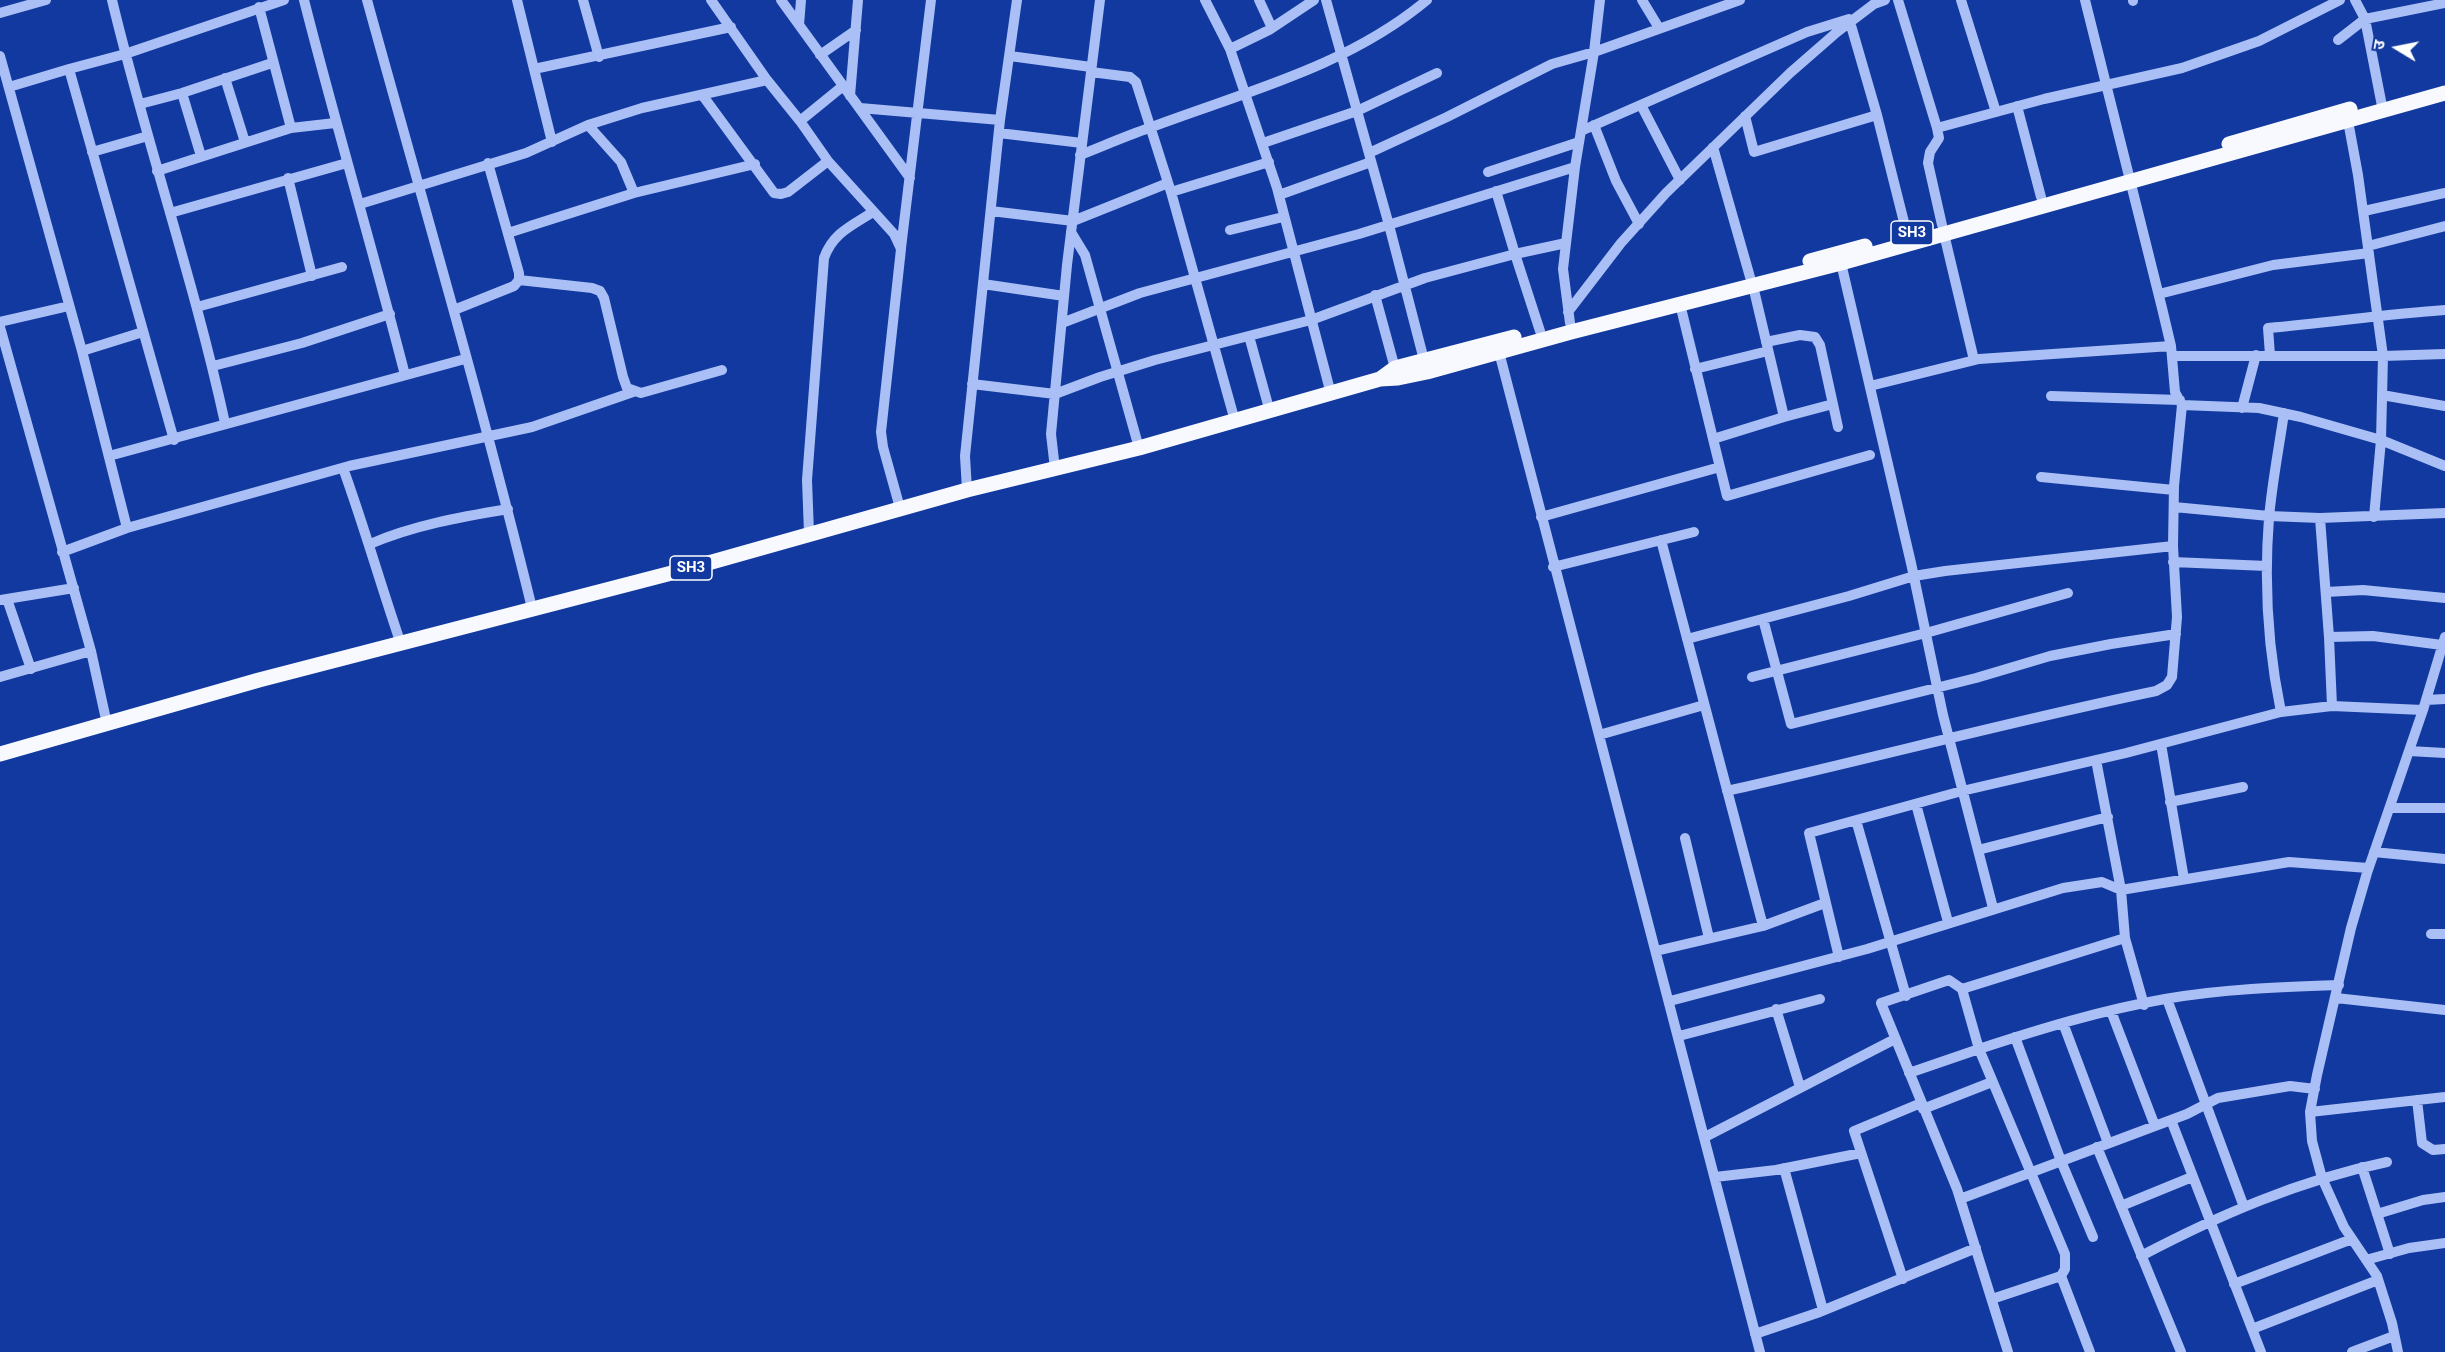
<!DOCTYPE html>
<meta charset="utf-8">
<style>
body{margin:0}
#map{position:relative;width:2445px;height:1352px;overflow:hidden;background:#12399f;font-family:Roboto,"Noto Sans Devanagari",sans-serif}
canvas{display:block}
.north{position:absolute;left:2367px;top:18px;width:60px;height:60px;-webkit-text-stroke:4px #12399f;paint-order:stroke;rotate:280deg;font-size:16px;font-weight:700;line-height:24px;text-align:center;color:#fff}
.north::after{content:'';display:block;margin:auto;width:21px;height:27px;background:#fff;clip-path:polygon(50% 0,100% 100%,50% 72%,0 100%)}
</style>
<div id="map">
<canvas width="2445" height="1352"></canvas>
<div class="north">उ</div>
</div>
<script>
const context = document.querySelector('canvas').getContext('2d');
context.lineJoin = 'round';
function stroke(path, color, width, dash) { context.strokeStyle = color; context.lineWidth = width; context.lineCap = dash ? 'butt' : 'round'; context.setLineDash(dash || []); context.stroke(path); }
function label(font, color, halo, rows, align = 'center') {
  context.font = font + ' Roboto,sans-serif'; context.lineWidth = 5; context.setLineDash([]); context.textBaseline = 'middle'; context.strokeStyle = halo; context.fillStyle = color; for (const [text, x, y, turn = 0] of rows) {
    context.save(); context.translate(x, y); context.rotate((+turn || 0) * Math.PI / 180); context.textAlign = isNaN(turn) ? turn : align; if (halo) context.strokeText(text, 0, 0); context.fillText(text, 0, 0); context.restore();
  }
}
stroke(new Path2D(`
 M 112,0 C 146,142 194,280 225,423
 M 304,0 C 336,126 373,250 405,375
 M 367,0 C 423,203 482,404 532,608
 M 517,0 L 552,142
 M 583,0 L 599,57
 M 711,0 L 767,80 L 800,121 L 828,161 L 894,234 L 901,249 L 881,432 L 883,447 L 900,508
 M 781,0 L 910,178
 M 1205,0 L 1230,49 L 1277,188 L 1331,394
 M 1259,0 L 1272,28
 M 1326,0 L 1389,225 L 1424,360
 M 1642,0 L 1659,28
 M 1898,0 L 1937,128 L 2044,99 L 2182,68 L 2259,41 L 2340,0
 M 1961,0 L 1996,112
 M 2133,0 L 2133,1
 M 2355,0 L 2365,19 L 2383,111
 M 259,7 L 291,128
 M 0,13 L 46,0
 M 1850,22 L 1877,115 L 1907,234
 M 799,25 L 801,0
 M 2338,40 L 2365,19 L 2445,3
 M 1230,49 L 1269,30 L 1314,0
 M 820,55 L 856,30
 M 0,56 L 82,351 L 127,528
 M 1010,56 L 1091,67
 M 69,69 L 125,54 L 284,0
 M 534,69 L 731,27
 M 1091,72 L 1130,77 L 1136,82 L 1171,192 L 1235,421
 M 225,78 L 245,142
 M 9,87 L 69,69 L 174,440
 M 182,93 L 201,156
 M 703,96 L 774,193 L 781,194 L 788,192 L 828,161
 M 850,96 L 858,0
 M 140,104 L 182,93 L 272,63
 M 1641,105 L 1680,180
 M 2017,106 L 2041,197
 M 860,108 L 1000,120
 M 1745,116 L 1754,152 L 1877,115
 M 800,121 L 843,86
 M 2348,121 L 2358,175 L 2383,356 L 2381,440 L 2374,517
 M 588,125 L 621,162 L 634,193
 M 1594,125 L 1616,181 L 1639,224
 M 1937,128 L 1939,138 L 1930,152 L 1928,163 L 1942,225
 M 1581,131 L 1807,32 L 1849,19
 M 999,133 L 1082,143
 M 1263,143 L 1357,111 L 1437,73
 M 1713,147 L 1750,277
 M 92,152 L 148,136
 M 1369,153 L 1447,117 L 1552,64 L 1594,52 L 1740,0
 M 1080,155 C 1103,146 1126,136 1149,128 C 1244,92 1347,67 1427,0
 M 157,171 L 291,128 L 335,123
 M 1488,172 L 1579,142
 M 288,178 L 312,276
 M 1171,192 L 1269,162
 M 1279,195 L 1371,162
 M 360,204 L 526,153 L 588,125 L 642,108 L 767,80
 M 991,211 L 1073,221 L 1168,183
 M 2364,211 L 2445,193
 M 170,213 L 347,163
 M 1230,230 L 1283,217
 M 1071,232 L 1085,255 L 1139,448
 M 508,233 L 634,193 L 755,164
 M 1944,234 L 1974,360
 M 2368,246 L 2445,226
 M 901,248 L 931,0
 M 1841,263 L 1911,563 L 1943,715 L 1993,908
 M 519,280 L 592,288 L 600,291 L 604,298 L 623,377 L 627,388 L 641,393 L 722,370
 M 983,284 L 1064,296
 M 2159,294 L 2273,265 L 2369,253
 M 1375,295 L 1396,372
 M 1680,304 L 1727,496 L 1870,455
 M 197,307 L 342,267
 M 454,310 L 514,286 L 519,280 L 519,273 L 488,163
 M 1568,312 L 1621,243 L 1666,193 L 1790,73 L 1837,32 L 1874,4 L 1885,0
 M 0,322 L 69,306
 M 1062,323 L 1140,293 L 1359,234 L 1575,167
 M 1570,323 L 1563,269 L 1575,167 L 1594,52 L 1600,0
 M 0,327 L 91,651 L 107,724
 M 1540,331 L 1515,254 L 1566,243
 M 1249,336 L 1270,412
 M 1766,342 L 1800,335 L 1815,337 L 1820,345 L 1838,427
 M 82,351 L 143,332
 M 1499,352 L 1760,1352
 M 2270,355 L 2268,328 C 2327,323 2386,314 2445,310
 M 2172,356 L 2383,356 L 2445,354
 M 213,366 L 302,343 L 390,314
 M 1695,369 L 1768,351
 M 972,384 L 1055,394 L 1100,377 L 1155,360 L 1311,320 L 1425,278 L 1515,254 L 1496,191
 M 1870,386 L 1979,359 L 2171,346
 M 2382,395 L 2445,406
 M 2051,396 L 2180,400
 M 2182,405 L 2259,408 L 2301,417 L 2381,440 L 2445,466
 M 2242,408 L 2256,355
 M 1784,417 L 1833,404
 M 1713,439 L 1784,417 L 1753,286
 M 109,456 L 465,359
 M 343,468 C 364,526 381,586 401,644
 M 1055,469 L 1051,434 L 1067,265 L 1100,0
 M 2041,477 L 2174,490
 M 967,490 L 965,456 L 1000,120 L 1017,0
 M 2174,507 L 2269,516 L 2320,518 L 2445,513
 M 1541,517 L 1720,467
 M 2320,518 L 2329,637 L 2332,706
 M 809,533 L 807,480 L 824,258 C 833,233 851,226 873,212
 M 1661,540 L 1763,926
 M 370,544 C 414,525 461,517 508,509
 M 62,552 L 127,528 L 349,466 L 532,427 L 633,392
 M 2173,562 L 2267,566
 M 1553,567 L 1694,532
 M 2326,592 L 2363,590 L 2445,598
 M 7,599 L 31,669
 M 0,600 L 74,588
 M 1763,619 L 1791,724 L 1976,678 L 2050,656 L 2111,644 L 2176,634
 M 2329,637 L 2373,636 L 2442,645
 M 1687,639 L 1849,596 L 1914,576 L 1945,571 L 2173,546
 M 0,677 L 91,651
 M 1752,677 L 1926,633 L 2068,593
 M 2426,700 L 2445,699
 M 2281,712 C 2268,649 2264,582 2269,518 C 2272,483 2279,448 2284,413
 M 1599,735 L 1704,705
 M 2161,744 L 2184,879
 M 2409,751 L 2445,753
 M 1727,791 C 1870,759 2012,721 2156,691 L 2167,685 L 2172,677 L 2177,617 L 2173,546 L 2174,486 L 2182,405 L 2175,392 L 2171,346 L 2162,308 L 2085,0
 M 2170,802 L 2243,787
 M 1916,804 L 1948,922
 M 2390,808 L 2445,808
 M 1856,820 L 1906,996
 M 1685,838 L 1709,938
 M 1978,850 L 2108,817
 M 2374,852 L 2445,859
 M 2431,934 L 2445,934
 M 1656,951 L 1763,926 L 1825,903
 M 1839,957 L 1809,833 L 1962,791 L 2126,753 L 2281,712 L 2332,706 L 2423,710
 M 2336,998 L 2445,1010
 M 2167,999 L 2244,1207
 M 1670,1001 L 1867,949 L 2063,888 L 2102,882 L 2121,890 L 2096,760
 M 2144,1005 L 2125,938 L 2121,890 L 2289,862 L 2368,868
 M 1776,1009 L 1800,1087
 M 2111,1011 L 2155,1126
 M 2063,1023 L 2108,1143
 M 1679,1036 L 1820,999
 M 2015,1037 L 2061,1161 L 2093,1237
 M 1909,1073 L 1979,1049 L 1962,989
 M 2417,1100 L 2422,1143 L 2433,1150 L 2445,1149
 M 1923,1109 L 1992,1082
 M 2310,1112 L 2445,1097
 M 2171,1120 L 2261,1352
 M 1705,1137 L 1895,1039
 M 2097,1147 L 2181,1352
 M 2362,1167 L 2390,1254
 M 1784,1168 L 1823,1310
 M 1715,1177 L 1776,1170 L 1861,1153
 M 1960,1199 L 2187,1114 L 2218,1098 L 2290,1086 L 2315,1089
 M 2121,1206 L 2192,1177
 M 2377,1214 L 2423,1200 L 2445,1197
 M 2141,1256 C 2219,1215 2300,1180 2387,1162
 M 2366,1260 L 2409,1248 L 2445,1243
 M 2061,1276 L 2065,1269 L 2065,1254 L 1979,1049 C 2040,1029 2102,1010 2165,999 C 2222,989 2281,987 2339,985
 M 1903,1279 L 1854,1131 L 1921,1103
 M 2234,1284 L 2352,1239
 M 1992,1299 L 2061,1276 L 2090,1352
 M 2252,1329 L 2378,1280
 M 1755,1334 L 1817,1313 L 1976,1248
 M 2008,1352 L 1957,1189 L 1881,1003 L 1949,980 L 1962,989 L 2125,938
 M 2352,1352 L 2394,1336
 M 2398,1352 L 2392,1323 L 2377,1276 L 2344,1227 L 2322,1178 L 2312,1141 L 2310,1112 L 2317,1075 L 2351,928 L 2367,873 L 2423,710 L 2445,637`), '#a9bff5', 10);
stroke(new Path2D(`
 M 2229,144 L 2350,109
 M 1810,261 L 1865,246
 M 1380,379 L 1395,368 L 1514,337
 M 0,754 L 259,680 L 687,569 L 967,490 L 1139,448 L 1380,379 L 1398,378 L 1427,372 L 1571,332 L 1841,263 L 2445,93`), '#f7f9ff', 15);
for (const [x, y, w] of [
 [1912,233,42],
 [691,568,42]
]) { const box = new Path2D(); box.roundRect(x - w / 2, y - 12, w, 24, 4.5); context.fillStyle = '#12399f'; context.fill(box); stroke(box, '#fff', 1.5); }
label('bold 15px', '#fff', null, [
 ["SH3",1912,233],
 ["SH3",691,568]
]);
</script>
